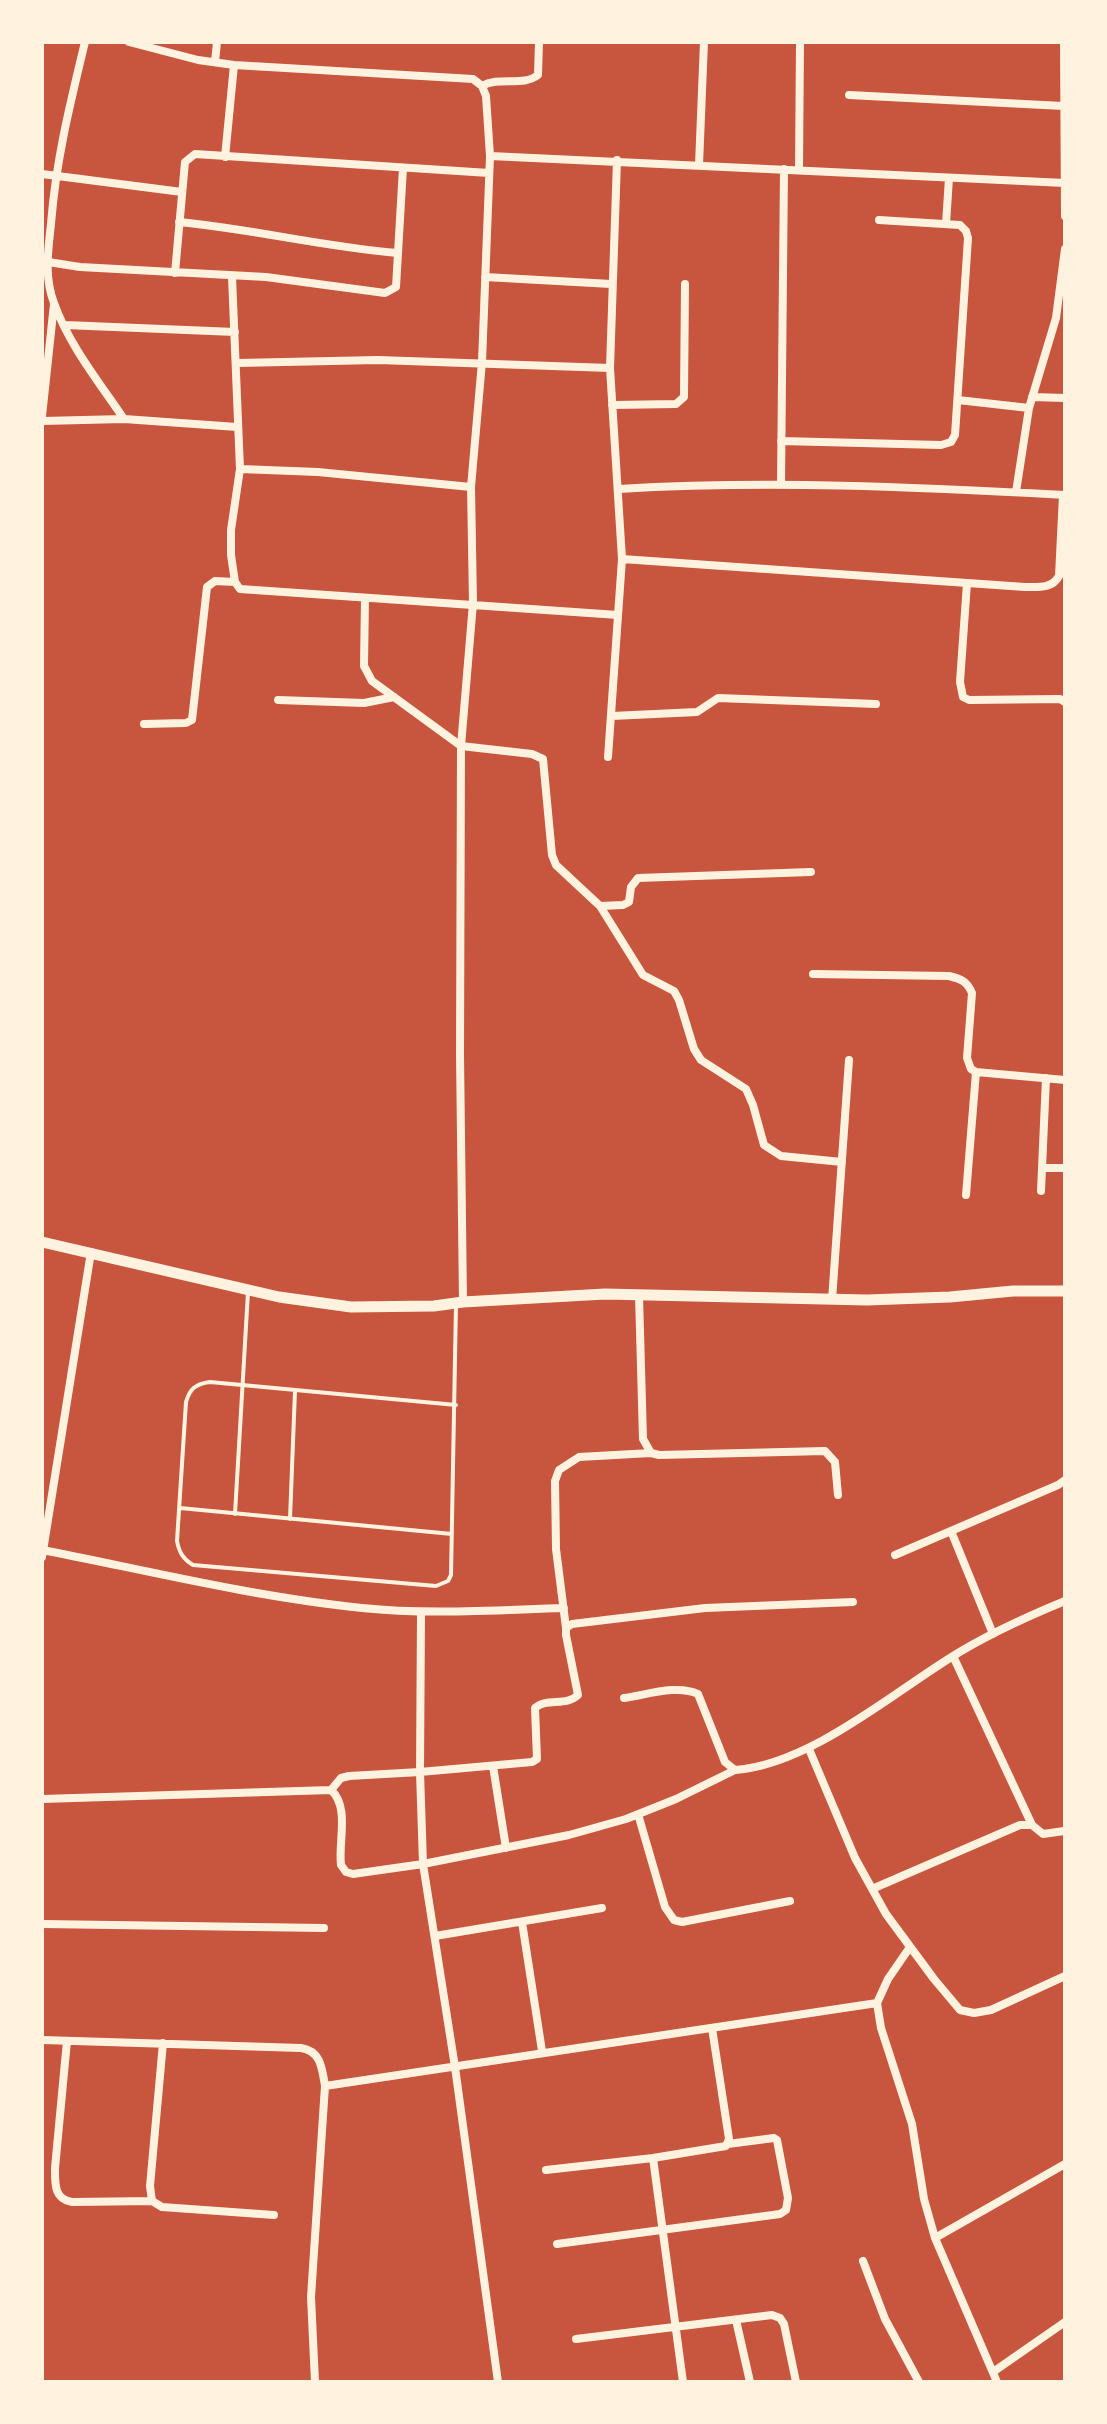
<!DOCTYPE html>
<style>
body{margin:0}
#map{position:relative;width:1107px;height:2424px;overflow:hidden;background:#c8553d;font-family:"Roboto Condensed",sans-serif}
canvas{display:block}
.frame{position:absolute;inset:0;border:44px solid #fff3e0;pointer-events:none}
</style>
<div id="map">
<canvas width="1107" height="2424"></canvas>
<div class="frame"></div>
</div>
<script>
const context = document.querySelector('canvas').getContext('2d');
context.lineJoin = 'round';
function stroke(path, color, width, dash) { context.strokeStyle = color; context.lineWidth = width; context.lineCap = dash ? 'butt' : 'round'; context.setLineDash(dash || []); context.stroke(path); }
stroke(new Path2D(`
 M 456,1405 L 210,1382 C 196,1384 190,1388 186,1402 L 177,1541 C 179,1552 183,1559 193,1565 L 436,1586 L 448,1581 L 451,1575 L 456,1304
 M 180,1508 L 452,1534
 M 235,1514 L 248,1292
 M 290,1519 L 295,1391`), '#fff3e0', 4);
stroke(new Path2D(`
 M 85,42 C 70,104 56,160 51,224 C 48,251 44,277 54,303 C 69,345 99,382 124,419
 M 129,42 L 198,60 L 234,65 L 473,79 L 482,86 L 486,96 L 490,156 L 482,362 L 471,487 L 473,603 L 461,746 L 460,1054 L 463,1302
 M 1064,42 L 1065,216
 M 215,62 L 217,42
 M 482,86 C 499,76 523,87 538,75 L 539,42
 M 849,95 L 1063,106
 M 490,156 L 1065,183
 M 225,157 L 234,65
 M 699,165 L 704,42
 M 799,169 L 800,42
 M 42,174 L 182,192
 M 179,222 C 253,229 324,247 398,253
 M 946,224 L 949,178
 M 42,261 L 80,267 L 266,277 L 385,293 L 396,287 L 403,168
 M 175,273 L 185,162 L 195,154 L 489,173
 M 232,277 L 240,469 L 231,530 L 231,555 L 235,582 L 240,589 L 618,615
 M 485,277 L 611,284
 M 65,325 L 235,332
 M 237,363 L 378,360 L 610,368
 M 1032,397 L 1065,398
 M 958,400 L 1029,408
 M 612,405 L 676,404 L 684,397 L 685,284
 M 42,416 L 54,304
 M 42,421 L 124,419 L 237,427
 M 781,441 L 941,445 L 951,442 L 955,435 L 968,238 L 966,231 L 960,225 L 879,220
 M 240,469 L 318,472 L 471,487
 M 781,484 L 784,169
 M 619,489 C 768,480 916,487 1065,495
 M 1016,492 L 1029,408 L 1056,318 L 1065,249
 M 622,559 L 1025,587 C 1038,587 1052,589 1059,576 L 1063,495
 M 967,583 L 960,682 L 963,697 L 969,700 L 1060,699 L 1065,702
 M 365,598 L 364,666 L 372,681 L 461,746 L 532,754 L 543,759 L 552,855 L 556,865 L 600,906 L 643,975 L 674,991 L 679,1000 L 694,1049 L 701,1060 L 746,1089 L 753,1105 L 764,1145 L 781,1156 L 842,1162
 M 278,700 L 364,703 L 394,697
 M 612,716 L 697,712 L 718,698 L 876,704
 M 144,724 L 186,723 L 192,720 L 207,587 L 215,581 L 235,582
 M 608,757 L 622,559 L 610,368 L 617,160
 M 600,906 L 623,905 L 629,902 L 631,887 L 638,878 L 811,872
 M 813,974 L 949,976 C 961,979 967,981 972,993 L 967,1058 L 971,1069 L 976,1072 L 1065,1080
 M 1042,1168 L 1065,1168
 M 1041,1191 L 1046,1078
 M 966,1195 L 976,1072
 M 639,1295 L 643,1439 L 651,1453 L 659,1455 L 825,1451 L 835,1462 L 838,1495
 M 832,1300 L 849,1060
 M 951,1531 L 993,1634
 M 43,1550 C 149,1571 255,1597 362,1608 C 429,1615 496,1610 564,1608
 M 895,1555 L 1058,1485 L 1065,1480
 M 42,1557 L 91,1252
 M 421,1613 L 420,1772 L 423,1864 L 455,2067 L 498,2382
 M 566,1628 L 556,1549 L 555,1481 L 559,1470 L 579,1457 L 651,1453
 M 953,1656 L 1032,1825
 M 624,1698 C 646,1695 678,1684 698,1694 L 725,1762 L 735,1770 C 808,1765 889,1696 950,1658 C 986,1635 1026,1617 1065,1601
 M 809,1749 L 855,1858 L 886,1914 L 934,1979 L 960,2010 L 974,2013 L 991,2010 L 1065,1976
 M 493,1766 L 506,1848
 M 331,1790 L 341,1778 L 349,1776 L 420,1772 L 532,1762 L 537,1759 L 535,1708 C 547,1697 566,1707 578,1695 L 566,1635 L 566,1628 L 572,1624 L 705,1608 L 853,1602
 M 42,1799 L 331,1790 C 350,1807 338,1842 341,1865 L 346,1872 L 353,1874 L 423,1864 L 569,1835 L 626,1819 L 676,1799 L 735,1770
 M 638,1814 L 665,1907 L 674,1920 L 682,1922 L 790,1901
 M 872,1889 L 1020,1825 L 1032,1825 L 1043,1834 L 1064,1831
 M 522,1922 L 542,2051
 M 42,1924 L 324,1928
 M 435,1936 L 602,1908
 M 910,1947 L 888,1979 L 877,2003 L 881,2028 L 912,2124 L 924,2199 L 935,2238 L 997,2382
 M 42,2040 L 301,2048 C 321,2051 322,2068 325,2086 L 311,2297 L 315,2382
 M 67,2041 L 55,2168 C 55,2184 54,2199 72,2202 L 152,2201
 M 163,2043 L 150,2186 L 152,2201 L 162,2207 L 274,2215
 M 325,2086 L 877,2003
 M 653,2158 L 683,2382
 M 546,2170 L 653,2158 L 726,2146 L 729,2139 L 712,2028
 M 935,2238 L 1065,2164
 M 557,2244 L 780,2214 L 786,2210 L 788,2198 L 777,2140 L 774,2138 L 728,2144
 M 863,2261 L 885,2319 L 919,2382
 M 736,2320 L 750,2382
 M 576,2339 L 772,2315 L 780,2318 L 784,2324 L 796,2382
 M 993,2372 L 1065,2322`), '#fff3e0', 8);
stroke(new Path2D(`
 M 42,1242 L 279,1297 L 351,1307 L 434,1306 L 463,1302 L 605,1294 L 867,1300 L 950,1297 L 1013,1291 L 1065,1291`), '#fff3e0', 11);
</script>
